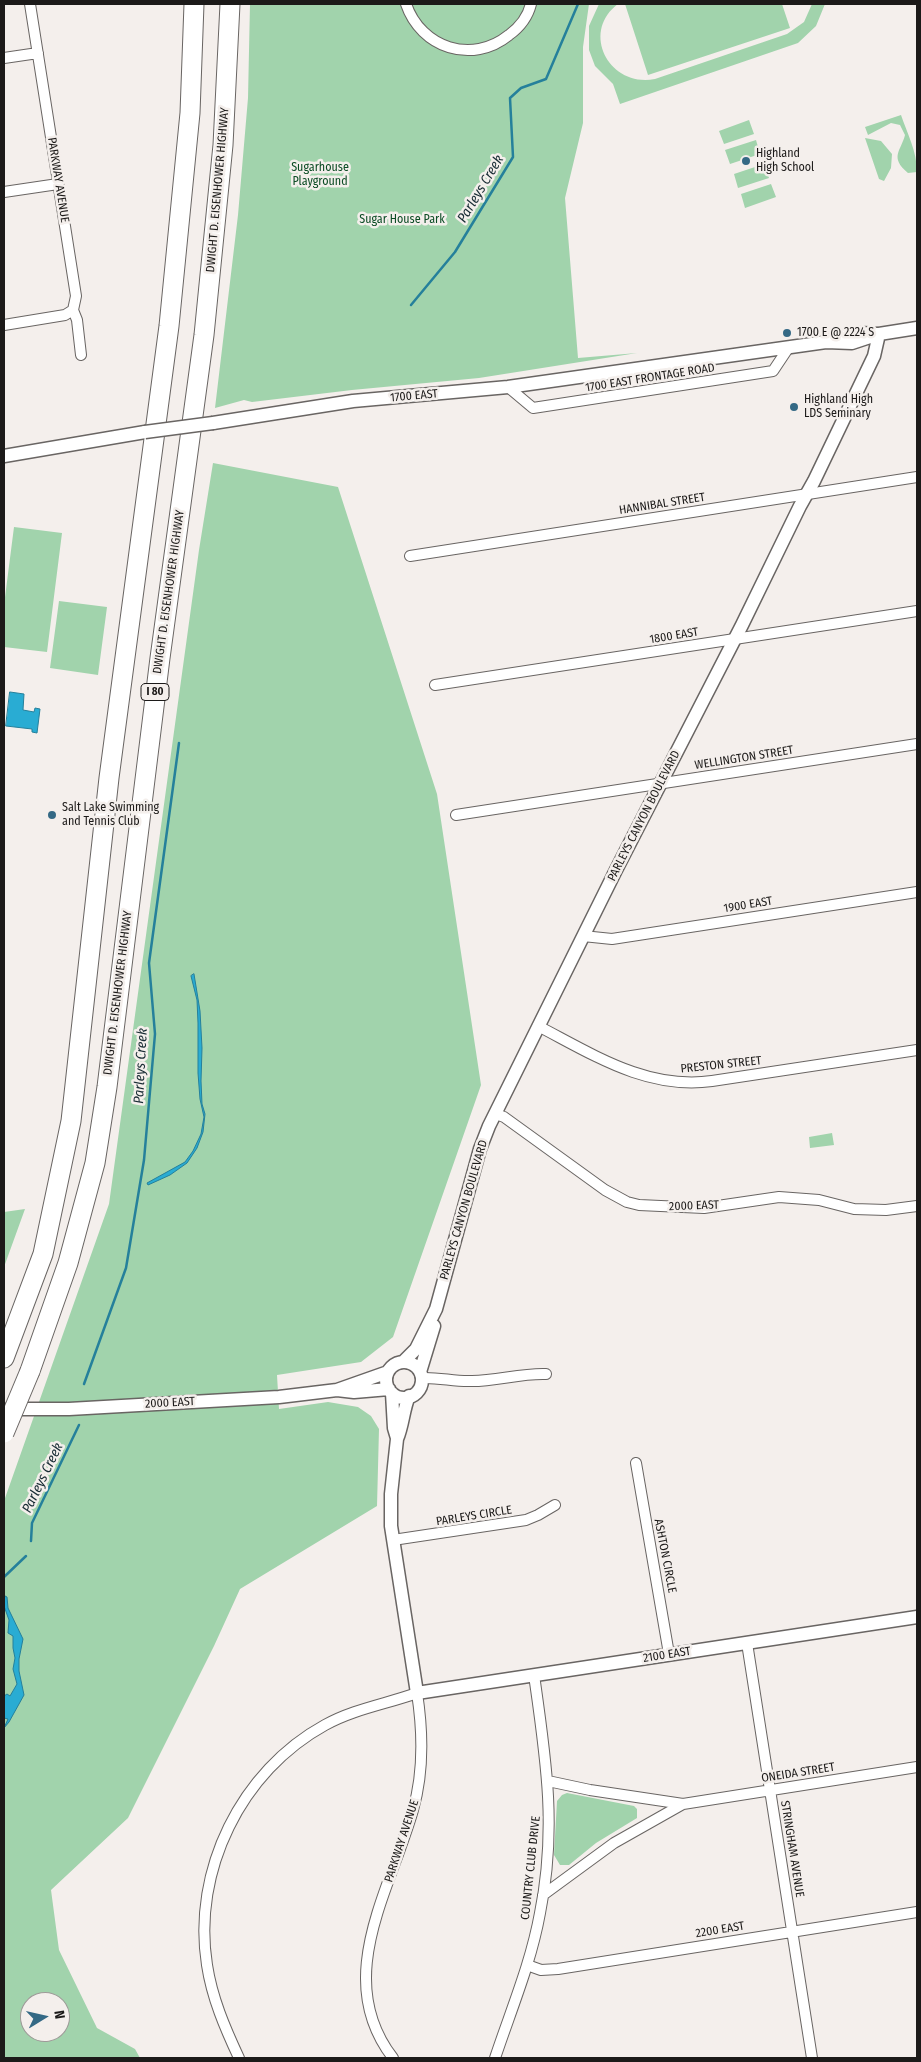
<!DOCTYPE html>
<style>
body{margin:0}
#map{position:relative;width:921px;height:2062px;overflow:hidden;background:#f4efec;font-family:"Fira Sans Condensed",sans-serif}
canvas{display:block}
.frame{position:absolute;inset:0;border:5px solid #1c1a19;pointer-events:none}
.north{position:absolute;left:20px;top:1992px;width:50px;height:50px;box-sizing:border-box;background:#f4efec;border:1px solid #9e9a98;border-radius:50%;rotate:81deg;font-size:14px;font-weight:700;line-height:20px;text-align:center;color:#1c1a19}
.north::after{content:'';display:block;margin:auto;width:18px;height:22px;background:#346985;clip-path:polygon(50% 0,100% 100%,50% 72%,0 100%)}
</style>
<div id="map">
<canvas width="921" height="2062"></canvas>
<div class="frame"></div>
<div class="north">N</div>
</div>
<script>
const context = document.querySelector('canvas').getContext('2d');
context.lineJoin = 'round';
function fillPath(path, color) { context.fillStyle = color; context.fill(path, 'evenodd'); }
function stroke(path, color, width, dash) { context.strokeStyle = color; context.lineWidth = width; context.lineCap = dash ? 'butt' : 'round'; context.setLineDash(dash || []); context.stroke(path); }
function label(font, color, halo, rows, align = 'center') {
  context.font = font + ' "Fira Sans Condensed",sans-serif'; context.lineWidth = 5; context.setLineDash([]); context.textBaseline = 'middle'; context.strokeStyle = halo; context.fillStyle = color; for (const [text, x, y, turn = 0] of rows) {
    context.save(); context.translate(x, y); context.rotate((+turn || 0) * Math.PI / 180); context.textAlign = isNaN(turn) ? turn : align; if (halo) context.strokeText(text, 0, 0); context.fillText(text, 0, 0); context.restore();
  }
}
fillPath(new Path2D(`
 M 250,4 L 589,4 L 583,47 L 583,123 L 565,198 L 578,358 L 637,353 L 479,378 L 352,390 L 252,402 L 244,400 L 215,408 L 238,215 L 248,98 Z
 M 599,4 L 618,4 C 580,32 609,88 655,79 L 787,34 L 804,22 L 812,4 L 825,4 L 816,26 L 798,43 L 620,104 L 613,84 L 595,66 L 589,50 L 589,26 Z
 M 625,4 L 782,4 L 790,28 L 648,75 Z
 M 901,115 C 907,133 917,151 917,172 L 908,173 C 889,157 901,151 905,135 L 900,125 L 891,123 L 868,135 L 865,127 Z
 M 749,120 L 754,134 L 724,144 L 719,131 Z
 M 865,138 L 881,141 L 892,154 L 891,168 L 884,181 L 879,179 Z
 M 756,140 L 760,154 L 730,164 L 725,150 Z
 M 764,164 L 769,178 L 738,188 L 734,174 Z
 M 771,184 L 776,197 L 745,208 L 741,194 Z
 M 213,463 L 338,487 L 437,794 L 481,1085 L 393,1337 L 361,1362 L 277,1375 L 279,1409 L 328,1402 L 358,1407 L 371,1416 L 379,1429 L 377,1506 L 240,1589 L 214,1646 L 128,1818 L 51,1890 L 59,1950 L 97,2028 L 135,2049 L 140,2058 L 4,2058 L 4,1501 L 109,1204 L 199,550 ZM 30,2002 L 60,2002 L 60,2032 L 30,2032 Z
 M 14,527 L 62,533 L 47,652 L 4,647 L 4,605 Z
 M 59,601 L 107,607 L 98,675 L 50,668 Z
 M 832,1133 L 834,1145 L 810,1148 L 809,1137 Z
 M 25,1209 L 4,1267 L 4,1212 Z
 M 567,1793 L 634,1806 L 637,1809 L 637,1818 L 596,1843 L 569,1865 L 560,1865 L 554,1855 L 557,1801 L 562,1795 Z`), '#a1d3ac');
const water = new Path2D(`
 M 10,692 L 24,694 L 23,710 L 34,712 L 35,708 L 40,709 L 37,733 L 32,732 L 32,729 L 6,726 Z
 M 194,974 L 200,1011 L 202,1048 L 201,1081 L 202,1104 L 205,1114 L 203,1132 L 197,1148 L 187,1163 L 170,1175 L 148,1185 L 147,1183 L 185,1162 L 193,1151 L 201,1134 L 204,1117 L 200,1099 L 198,1073 L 198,1023 L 197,1000 L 191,976 Z
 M 5,1596 L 7,1597 L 8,1608 L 23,1639 L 19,1659 L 19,1671 L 24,1695 L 9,1722 L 4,1728 L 8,1719 L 4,1718 L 4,1696 L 7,1694 L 10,1696 L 17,1684 L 13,1669 L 15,1658 L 13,1648 L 13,1636 L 8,1633 L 9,1620 L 4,1606 Z`);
fillPath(water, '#29acd3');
stroke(water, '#25809b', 1);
stroke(new Path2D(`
 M 411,305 L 455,252 L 513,157 L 510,98 L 521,88 L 546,79 L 578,4
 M 84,1384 L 126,1268 L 144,1160 L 155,1034 L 149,963 L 179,743
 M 31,1541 L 32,1523 L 79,1425
 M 4,1577 L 26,1556`), '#25809b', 2.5);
const minor = new Path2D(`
 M 30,4 L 76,296 L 73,310 L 77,320 L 81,355
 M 406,4 C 421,48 472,65 509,35 C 520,27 528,16 531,4
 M 4,58 L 38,53
 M 4,192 L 58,184
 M 4,325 L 65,315 L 73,310
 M 508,387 L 533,408 L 773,371 L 789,347
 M 410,556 L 917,477
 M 435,685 L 917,611
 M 456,815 L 917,744
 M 583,936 L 612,939 L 917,892
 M 538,1026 C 594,1055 647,1090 712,1081 L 917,1050
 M 496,1114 L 504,1117 L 605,1190 L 627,1202 L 639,1205 L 704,1208 L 779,1197 L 819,1200 L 854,1209 L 886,1210 L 917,1206
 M 421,1378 C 439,1377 455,1382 472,1381 C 497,1381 521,1373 546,1374
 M 636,1463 L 669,1654
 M 393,1540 L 526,1520 L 538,1515 L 555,1505
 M 747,1643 L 812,2058
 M 548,1781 L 590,1790 L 683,1804 L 917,1767
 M 543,1895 L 614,1843 L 683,1804
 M 527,1965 L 541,1970 L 558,1969 L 917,1912
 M 239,2058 C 225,2028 212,1998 207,1965 C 192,1871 241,1771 325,1725 C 354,1709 386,1704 417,1693 C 423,1732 424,1772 413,1810 C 390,1891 332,1979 393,2058
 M 495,2058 C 511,2010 531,1963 540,1913 C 557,1829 546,1759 534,1675`);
const tertiary = new Path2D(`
 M 826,342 C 844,334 857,332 877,334
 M 213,423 L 353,401 L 508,387 L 826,342 L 852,343 L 879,334 L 917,328
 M 4,456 L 145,432
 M 403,1362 L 416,1349 L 436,1309 L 480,1149 L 489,1126 L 616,870 L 742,625 L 800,506 L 814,481 L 874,356 L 879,334
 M386 1380a18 18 0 1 1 36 0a18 18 0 1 1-36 0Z
 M 420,1372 L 434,1326
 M 337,1390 L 388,1372
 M 392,1393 L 394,1428 L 397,1438
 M 409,1396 C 403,1410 403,1425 397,1439 L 391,1494 L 391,1526 L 417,1693 L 917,1617
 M 9,1409 L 69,1409 L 279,1397 L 337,1390 L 354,1392 L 389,1389`);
const motorway = new Path2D(`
 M 4,1358 L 43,1254 L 71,1121 L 109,778 L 169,326 L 190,113 L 194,4
 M 30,1371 L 68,1263 L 95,1163 L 107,1087 L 160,658 L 204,335 L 223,145 L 230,4`);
stroke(minor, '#696563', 12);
stroke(tertiary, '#696563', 15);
stroke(motorway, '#696563', 21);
stroke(minor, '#fff', 10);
stroke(tertiary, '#fff', 12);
stroke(motorway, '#fff', 19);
const tertiaryBridge = new Path2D(`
 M 145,432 L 213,423`);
const motorwayBridge = new Path2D(`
 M 4,1433 L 30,1371`);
stroke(tertiaryBridge, '#696563', 15, []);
stroke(motorwayBridge, '#696563', 21, []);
stroke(tertiaryBridge, '#fff', 12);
stroke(motorwayBridge, '#fff', 19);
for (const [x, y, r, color] of [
 [746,161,5,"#346985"],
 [787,333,5,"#346985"],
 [794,407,5,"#346985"],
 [52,815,5,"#346985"]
]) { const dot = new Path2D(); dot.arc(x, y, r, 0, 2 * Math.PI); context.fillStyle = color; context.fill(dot); stroke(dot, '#f4efec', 2); }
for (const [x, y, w] of [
 [155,692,28]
]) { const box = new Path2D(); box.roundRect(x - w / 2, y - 8.5, w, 17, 4); context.fillStyle = '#f4efec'; context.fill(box); stroke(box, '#1c1a19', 1); }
label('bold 11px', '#1c1a19', null, [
 ["I 80",155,692]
]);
label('12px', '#1c1a19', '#f4efec', [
 ["Highland",756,154],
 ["High School",756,168],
 ["1700 E @ 2224 S",797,333],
 ["Highland High",804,400],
 ["LDS Seminary",804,414],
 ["Salt Lake Swimming",62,808],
 ["and Tennis Club",62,822]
], 'left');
label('12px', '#0c4c25', '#f4efec', [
 ["Sugarhouse",320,168],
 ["Playground",320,182],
 ["Sugar House Park",402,220]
]);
label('12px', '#1c1a19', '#f4efec', [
 ["PARKWAY AVENUE",58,180,81],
 ["DWIGHT D. EISENHOWER HIGHWAY",218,190,-85],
 ["1700 EAST FRONTAGE ROAD",650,378,-9],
 ["1700 EAST",414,396,-5],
 ["HANNIBAL STREET",662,504,-9],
 ["DWIGHT D. EISENHOWER HIGHWAY",169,592,-82],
 ["1800 EAST",674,636,-9],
 ["WELLINGTON STREET",744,758,-9],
 ["PARLEYS CANYON BOULEVARD",644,816,-63],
 ["1900 EAST",748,905,-9],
 ["DWIGHT D. EISENHOWER HIGHWAY",118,993,-83],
 ["PRESTON STREET",721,1065,-6],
 ["2000 EAST",694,1206,-2],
 ["PARLEYS CANYON BOULEVARD",464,1210,-74],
 ["2000 EAST",170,1403,-3],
 ["PARLEYS CIRCLE",474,1516,-9],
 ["ASHTON CIRCLE",665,1556,79],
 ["2100 EAST",667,1655,-9],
 ["ONEIDA STREET",798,1773,-9],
 ["PARKWAY AVENUE",402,1841,-72],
 ["STRINGHAM AVENUE",792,1849,81],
 ["COUNTRY CLUB DRIVE",531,1868,-84],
 ["2200 EAST",720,1930,-9]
]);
label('italic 14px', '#182c34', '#f4efec', [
 ["Parleys Creek",481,189,-59],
 ["Parleys Creek",141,1066,-87],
 ["Parleys Creek",43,1478,-64]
]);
</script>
